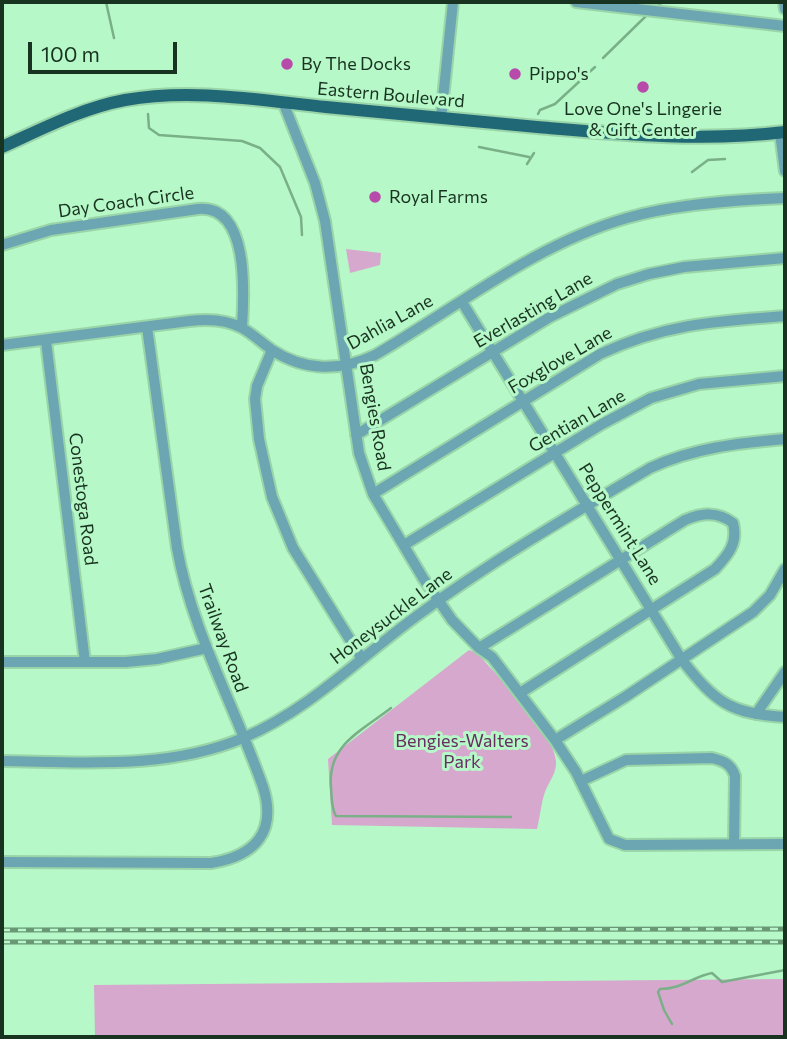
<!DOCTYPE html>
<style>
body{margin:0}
#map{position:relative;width:787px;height:1039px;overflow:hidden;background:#b6f8c7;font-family:Commissioner,sans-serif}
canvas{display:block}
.frame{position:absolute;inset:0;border:4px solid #193321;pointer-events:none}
.scale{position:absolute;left:28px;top:42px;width:149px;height:32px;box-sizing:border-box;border:4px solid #193321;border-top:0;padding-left:9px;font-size:21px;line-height:24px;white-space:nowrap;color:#193321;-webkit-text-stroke:5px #b6f8c7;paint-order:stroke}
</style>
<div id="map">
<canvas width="787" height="1039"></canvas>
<div class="frame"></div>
<div class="scale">100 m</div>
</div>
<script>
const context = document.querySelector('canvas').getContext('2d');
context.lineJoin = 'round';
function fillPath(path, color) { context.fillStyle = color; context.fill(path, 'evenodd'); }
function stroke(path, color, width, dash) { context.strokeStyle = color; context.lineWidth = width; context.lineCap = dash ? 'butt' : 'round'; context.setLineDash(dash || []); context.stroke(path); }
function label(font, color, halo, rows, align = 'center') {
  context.font = font + ' Commissioner,sans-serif'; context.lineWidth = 6; context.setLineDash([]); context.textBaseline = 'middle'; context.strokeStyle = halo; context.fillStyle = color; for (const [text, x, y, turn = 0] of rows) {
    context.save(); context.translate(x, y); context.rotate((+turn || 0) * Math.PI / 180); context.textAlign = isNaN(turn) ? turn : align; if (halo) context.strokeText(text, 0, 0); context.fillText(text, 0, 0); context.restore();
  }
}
fillPath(new Path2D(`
 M 346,249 L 381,253 L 380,265 L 350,273 Z
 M 469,650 L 477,653 C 495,673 555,735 556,761 C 557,773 549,781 545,792 C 541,803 540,817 537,829 L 332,825 L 328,759 Z
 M 785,979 L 785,1037 L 95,1037 L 94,985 Z`), '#d6a8ce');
stroke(new Path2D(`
 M 106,2 L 114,38
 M 658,6 L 662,2
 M 603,58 L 647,15
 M 148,114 L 149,128 L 159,135 L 242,141 L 260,148 L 280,167 L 301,217 L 302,235
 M 538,114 L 540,110 L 555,104 L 595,67
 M 479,147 L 529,157
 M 527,164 L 534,153
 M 692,172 L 708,160 L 725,159
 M 391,708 C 360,732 327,745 331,788 C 332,798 331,808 336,816 L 511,817
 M 672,1024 L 664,1010 L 658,992 L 660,989 C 682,989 692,977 712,973 L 722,982 L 785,970`), '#7ab088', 2.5);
const minor = new Path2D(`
 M 576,2 L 785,26
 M 784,2 L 785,9
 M 283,102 L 315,183 L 325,221 L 359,453 L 373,494 L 423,578 L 452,620 L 479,648 L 492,657 L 555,740 L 576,772 L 609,839 L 625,845 L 785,844
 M 441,118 L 453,2
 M 780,133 L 785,171
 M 2,245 L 51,230 L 198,209 C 250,204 244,295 242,327
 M 462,302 L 682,660 C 715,702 730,714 785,717
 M 46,341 L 85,662
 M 2,345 L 189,321 C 206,319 226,319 242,328 C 253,334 262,343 272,350 C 304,371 340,372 375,355 C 456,308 535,244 627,218 C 676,204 734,200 785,198
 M 272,350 L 257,386 L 255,399 L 259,439 L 272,497 L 293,548 L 362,659
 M 356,435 L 550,317 L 617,284 L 649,274 L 684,267 L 785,258
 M 373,494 L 600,354 C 664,324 716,321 785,316
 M 404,545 L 602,424 L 651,398 L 699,384 L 785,376
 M 479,648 L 685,520 C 702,513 717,511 733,523 C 738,543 729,554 715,569 L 520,693
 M 2,662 L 126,662 L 157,659 L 207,648
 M 756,714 L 785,672
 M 555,740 L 625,697 L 753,612 L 770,595 L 785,569
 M 2,761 C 82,762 167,770 243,738 C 312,709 365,652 425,610 C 497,558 574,513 650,468 C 693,448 738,443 785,439
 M 581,781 L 626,760 L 712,758 C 724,761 731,764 735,776 L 734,844
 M 2,862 L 211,863 C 256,856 277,831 263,787 C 235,706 192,632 177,548 L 147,327`);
const major = new Path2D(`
 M 2,147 C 42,129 82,108 125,100 C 191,88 259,100 326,107 C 396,113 466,120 537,127 C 620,134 702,142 785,132`);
stroke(minor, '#9ad5a9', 14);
stroke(major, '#9ad5a9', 16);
stroke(minor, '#6ba6b2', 10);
stroke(major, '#206876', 12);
const rail = new Path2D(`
 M 2,930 L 785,929
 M 2,942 L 785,942`);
stroke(rail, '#6a9876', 5);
stroke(rail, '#b6f8c7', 2.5, [8]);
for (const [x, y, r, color] of [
 [287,64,7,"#b74aaa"],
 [515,74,7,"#b74aaa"],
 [643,87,7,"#b74aaa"],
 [375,197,7,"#b74aaa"]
]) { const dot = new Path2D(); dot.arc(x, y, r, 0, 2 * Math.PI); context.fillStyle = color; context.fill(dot); stroke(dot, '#b6f8c7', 2.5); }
label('18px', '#193321', '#b6f8c7', [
 ["By The Docks",301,64],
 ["Pippo's",529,74],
 ["Love One's Lingerie",643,109,"center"],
 ["& Gift Center",643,130,"center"],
 ["Royal Farms",389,197]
], 'left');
label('18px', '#193321', '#b6f8c7', [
 ["Eastern Boulevard",391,95,5],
 ["Day Coach Circle",126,202,-8],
 ["Everlasting Lane",533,310,-30],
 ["Dahlia Lane",390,322,-29],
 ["Foxglove Lane",560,360,-30],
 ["Bengies Road",375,417,80],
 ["Gentian Lane",577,421,-30],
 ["Conestoga Road",83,499,83],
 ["Peppermint Lane",620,524,58],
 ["Honeysuckle Lane",391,616,-37],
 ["Trailway Road",223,638,70]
]);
label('18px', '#6a2d62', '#b6f8c7', [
 ["Bengies-Walters",462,741],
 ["Park",462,762]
]);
</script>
